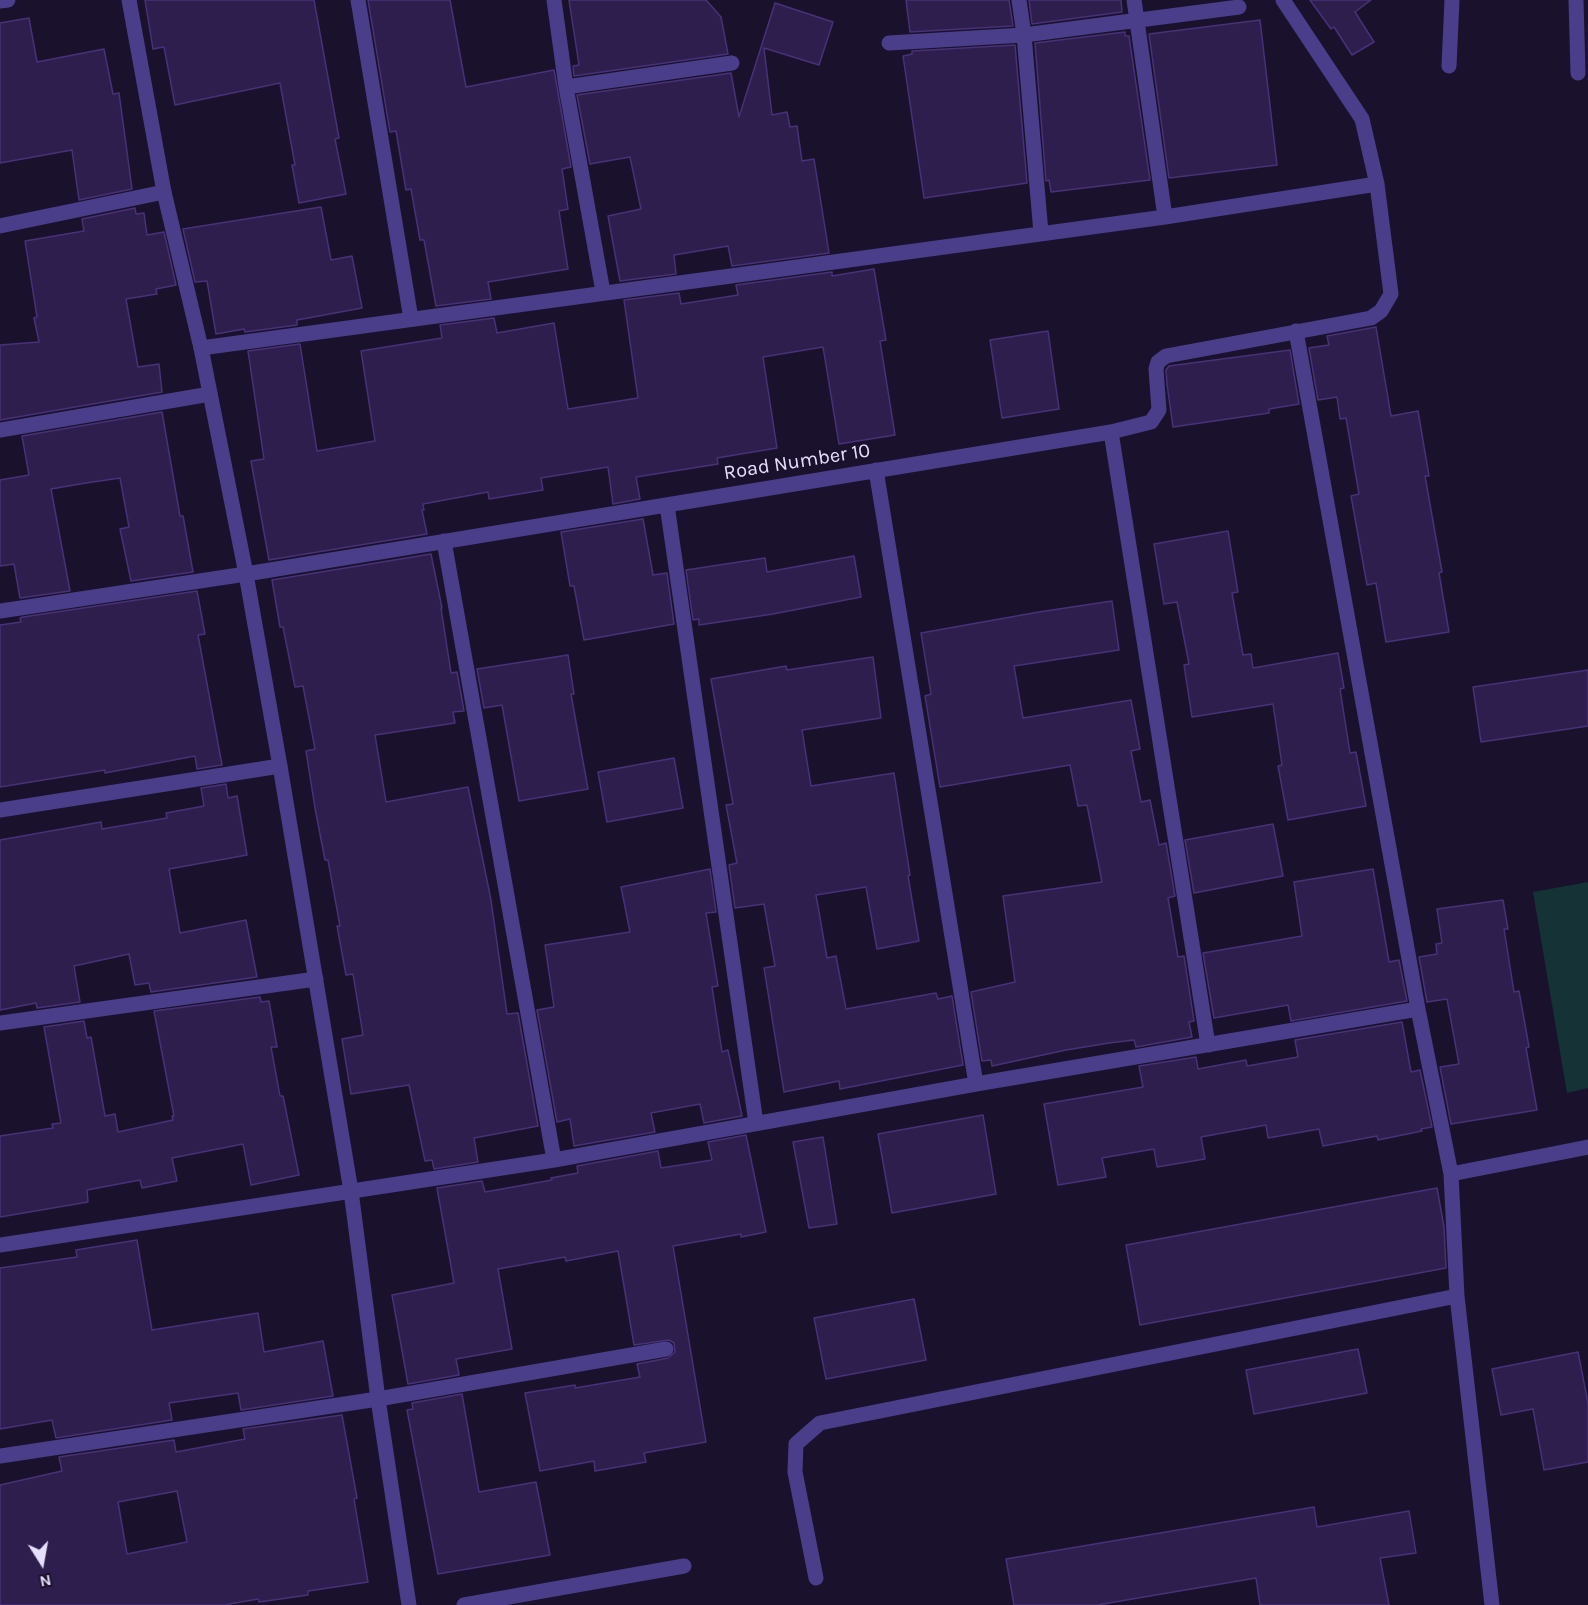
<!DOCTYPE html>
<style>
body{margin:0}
#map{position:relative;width:1588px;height:1605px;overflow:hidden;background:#1a122c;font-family:Karla,sans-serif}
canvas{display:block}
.north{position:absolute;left:12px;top:1533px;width:60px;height:60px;-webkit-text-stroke:4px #1a122c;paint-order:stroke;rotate:169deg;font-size:16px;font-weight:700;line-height:24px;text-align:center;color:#e6defe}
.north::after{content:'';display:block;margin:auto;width:21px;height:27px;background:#e6defe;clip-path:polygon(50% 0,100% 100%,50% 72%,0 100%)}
</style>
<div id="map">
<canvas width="1588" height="1605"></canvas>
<div class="north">N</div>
</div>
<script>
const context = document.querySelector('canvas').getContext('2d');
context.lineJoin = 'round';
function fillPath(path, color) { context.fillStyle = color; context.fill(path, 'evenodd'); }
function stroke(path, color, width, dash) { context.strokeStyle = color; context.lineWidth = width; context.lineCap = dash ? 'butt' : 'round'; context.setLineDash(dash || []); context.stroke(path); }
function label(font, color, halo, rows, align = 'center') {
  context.font = font + ' Karla,sans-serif'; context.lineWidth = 4.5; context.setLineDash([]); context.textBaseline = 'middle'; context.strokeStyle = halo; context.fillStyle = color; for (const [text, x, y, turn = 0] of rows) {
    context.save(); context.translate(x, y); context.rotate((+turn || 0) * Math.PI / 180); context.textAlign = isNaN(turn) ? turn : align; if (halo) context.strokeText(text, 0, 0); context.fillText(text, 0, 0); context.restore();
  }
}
fillPath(new Path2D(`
 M 1588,882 L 1588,1088 L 1567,1093 L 1533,892 Z`), '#153336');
const building = new Path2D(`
 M 145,0 L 314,0 L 339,138 L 335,139 L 346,194 L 299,203 L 292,165 L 295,165 L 280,83 L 175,105 L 164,47 L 153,49 Z
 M 368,0 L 450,0 L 466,87 L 554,70 L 571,167 L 562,169 L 568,209 L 559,211 L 568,269 L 488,282 L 491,299 L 436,306 L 424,240 L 420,240 L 411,189 L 406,190 L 396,131 L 390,132 Z
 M 569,0 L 706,0 L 721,17 L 728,54 L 574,76 L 573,66 L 579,65 Z
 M 906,0 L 1009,0 L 1013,26 L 910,32 Z
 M 1029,0 L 1121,0 L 1122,12 L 1032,24 Z
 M 1310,0 L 1371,0 L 1355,12 L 1374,42 L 1352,55 L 1334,27 L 1331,29 Z
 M 775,3 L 833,22 L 819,65 L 764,48 L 772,115 L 787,112 L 790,127 L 797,126 L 802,161 L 814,159 L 829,253 L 732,266 L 728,246 L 674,255 L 676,274 L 620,281 L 608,216 L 641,209 L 630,157 L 590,164 L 577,95 L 731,73 L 739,117 Z
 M 29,18 L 37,62 L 104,49 L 113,94 L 119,93 L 132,189 L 79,200 L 72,150 L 0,163 L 0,23 Z
 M 1260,20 L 1277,165 L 1169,178 L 1149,34 Z
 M 1125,32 L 1125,36 L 1129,36 L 1150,180 L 1051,192 L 1049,180 L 1046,181 L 1035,43 Z
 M 1015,45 L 1027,183 L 924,198 L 903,56 L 912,54 L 912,51 Z
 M 321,207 L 331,260 L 352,256 L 362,308 L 297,320 L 297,325 L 245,332 L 244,329 L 216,334 L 207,281 L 195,282 L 183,229 Z
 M 135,208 L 136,214 L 144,213 L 147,235 L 164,232 L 176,285 L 156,289 L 157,294 L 126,299 L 138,367 L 159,364 L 162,392 L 0,420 L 0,345 L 39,342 L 34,318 L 37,317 L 25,241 L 84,231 L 82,219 Z
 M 874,269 L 886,340 L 880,341 L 895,435 L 839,444 L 823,347 L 763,357 L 777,448 L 717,458 L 718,464 L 636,477 L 640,499 L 613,504 L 608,467 L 541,478 L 543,490 L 489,499 L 488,492 L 423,504 L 424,510 L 422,510 L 427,534 L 269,560 L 251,461 L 264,459 L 248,351 L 300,344 L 317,451 L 375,441 L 361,351 L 442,338 L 440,325 L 494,318 L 497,333 L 554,323 L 568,409 L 638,398 L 624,300 L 679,293 L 681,304 L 738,295 L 736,285 L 832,272 L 832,276 Z
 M 1376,327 L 1391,416 L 1418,411 L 1429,476 L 1425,476 L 1442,572 L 1439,573 L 1449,632 L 1386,642 L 1376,583 L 1367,585 L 1351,496 L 1359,494 L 1346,418 L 1340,419 L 1337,397 L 1318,400 L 1309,348 L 1329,345 L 1327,336 Z
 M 1048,331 L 1059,409 L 1002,418 L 990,340 Z
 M 1290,350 L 1299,404 L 1269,409 L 1269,413 L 1173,427 L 1167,384 L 1166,370 L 1169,366 Z
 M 162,412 L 180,516 L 183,516 L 193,572 L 131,581 L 120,529 L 129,527 L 120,478 L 86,483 L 51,489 L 70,591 L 20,598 L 14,564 L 0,566 L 0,480 L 29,475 L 22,436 Z
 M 643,519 L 653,575 L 667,573 L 674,624 L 584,640 L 574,586 L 570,586 L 561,532 Z
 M 1228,531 L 1238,592 L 1232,593 L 1243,655 L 1251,654 L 1253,668 L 1338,653 L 1344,688 L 1340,689 L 1350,753 L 1356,752 L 1366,806 L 1288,820 L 1278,766 L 1282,765 L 1273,704 L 1192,717 L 1184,665 L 1189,664 L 1177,602 L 1164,604 L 1154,544 Z
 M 431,554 L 442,608 L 441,608 L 451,673 L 457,672 L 464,711 L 453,712 L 455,723 L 375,735 L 386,802 L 468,787 L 491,900 L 507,1014 L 518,1013 L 538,1126 L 474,1138 L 478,1162 L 434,1169 L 432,1160 L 425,1161 L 409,1085 L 351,1094 L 342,1039 L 363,1035 L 353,974 L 346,975 L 337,926 L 340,926 L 328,860 L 325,860 L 315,808 L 306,751 L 315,749 L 303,686 L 295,687 L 283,627 L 280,627 L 272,580 Z
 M 854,556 L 861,597 L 773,614 L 699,625 L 699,619 L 693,620 L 686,570 L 765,558 L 767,572 Z
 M 197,591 L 205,634 L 198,635 L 222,765 L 197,769 L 195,756 L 105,773 L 105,770 L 0,787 L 0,625 L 21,622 L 20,618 L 23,617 Z
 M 1112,601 L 1119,650 L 1014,666 L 1023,718 L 1131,700 L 1140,749 L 1131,751 L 1141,802 L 1150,800 L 1159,845 L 1166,843 L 1175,896 L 1168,898 L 1178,957 L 1184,956 L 1194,1021 L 1189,1022 L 1192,1037 L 1136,1047 L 1134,1040 L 1109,1043 L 1066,1050 L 992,1066 L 991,1060 L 982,1061 L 971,992 L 1015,982 L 1003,896 L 1102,882 L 1087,805 L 1078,806 L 1070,765 L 940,787 L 925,696 L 931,694 L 921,633 L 1039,612 Z
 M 568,655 L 574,694 L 571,694 L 588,789 L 519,801 L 502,705 L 484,708 L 477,669 Z
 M 873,657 L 881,718 L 802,730 L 811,786 L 894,773 L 910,875 L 908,876 L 919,941 L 877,949 L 866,887 L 816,895 L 827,958 L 836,956 L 846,1009 L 936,993 L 938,999 L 952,996 L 963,1065 L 840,1089 L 839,1081 L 784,1092 L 764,968 L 775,966 L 764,904 L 735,908 L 729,865 L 737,863 L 726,805 L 733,804 L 711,679 L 786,666 L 787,670 Z
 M 1588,670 L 1588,726 L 1481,742 L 1473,687 Z
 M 674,758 L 683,808 L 607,822 L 598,772 Z
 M 226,784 L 228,798 L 237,796 L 247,855 L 169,869 L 180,933 L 246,920 L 257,977 L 151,992 L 149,983 L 135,985 L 129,954 L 74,966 L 80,1002 L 37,1008 L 36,1003 L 0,1010 L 0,840 L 101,822 L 102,829 L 167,818 L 166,813 L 204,806 L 201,788 Z
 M 1273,824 L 1283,876 L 1194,893 L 1185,840 Z
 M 710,869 L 716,912 L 706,913 L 718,986 L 712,987 L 722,1052 L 728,1050 L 742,1116 L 704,1123 L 700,1104 L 651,1113 L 655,1132 L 574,1146 L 570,1119 L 557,1122 L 537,1010 L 554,1007 L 545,945 L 630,932 L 621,887 Z
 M 1373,869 L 1389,962 L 1399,960 L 1407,1001 L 1291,1021 L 1288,1005 L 1214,1018 L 1203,953 L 1302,936 L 1294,882 Z
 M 1503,900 L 1508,929 L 1504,929 L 1514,992 L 1519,991 L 1529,1047 L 1526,1048 L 1537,1110 L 1451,1124 L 1440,1067 L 1459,1064 L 1447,999 L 1427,1002 L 1419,957 L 1437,954 L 1436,944 L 1442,943 L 1437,909 Z
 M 260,997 L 261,1002 L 269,1001 L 277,1047 L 271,1047 L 280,1096 L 283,1096 L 299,1175 L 251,1185 L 243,1144 L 172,1158 L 177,1181 L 142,1188 L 140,1180 L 87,1190 L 88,1202 L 0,1217 L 0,1136 L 53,1128 L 52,1124 L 61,1123 L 44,1027 L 84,1021 L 87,1038 L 91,1037 L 105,1116 L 115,1114 L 118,1132 L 173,1120 L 172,1116 L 174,1116 L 154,1011 Z
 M 1402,1022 L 1411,1072 L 1420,1070 L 1432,1127 L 1421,1129 L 1422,1131 L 1378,1140 L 1377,1136 L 1323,1146 L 1319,1129 L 1268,1138 L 1266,1125 L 1201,1137 L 1205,1159 L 1157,1167 L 1154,1149 L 1102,1158 L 1106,1177 L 1058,1185 L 1044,1104 L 1143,1087 L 1139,1066 L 1196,1057 L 1198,1069 L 1246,1060 L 1247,1066 L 1298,1057 L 1295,1040 Z
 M 983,1115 L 996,1194 L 892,1213 L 878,1134 Z
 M 746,1135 L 766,1232 L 741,1237 L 741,1234 L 673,1246 L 706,1442 L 644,1453 L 646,1462 L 595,1471 L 594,1461 L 540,1471 L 525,1393 L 575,1385 L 575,1388 L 640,1377 L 637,1364 L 668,1358 L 675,1352 L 674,1343 L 669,1340 L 634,1345 L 618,1251 L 566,1261 L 565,1257 L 498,1269 L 512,1349 L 456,1359 L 459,1375 L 408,1384 L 392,1295 L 454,1283 L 437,1188 L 482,1181 L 485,1192 L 552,1180 L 551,1178 L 578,1173 L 577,1166 L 658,1151 L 661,1168 L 712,1160 L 708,1142 Z
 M 823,1137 L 837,1224 L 809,1228 L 793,1142 Z
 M 1437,1188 L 1444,1227 L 1446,1268 L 1140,1325 L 1126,1245 Z
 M 137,1240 L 152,1330 L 258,1313 L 264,1352 L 323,1341 L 333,1396 L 241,1410 L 238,1393 L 169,1403 L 172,1420 L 56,1438 L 52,1420 L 0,1429 L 0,1268 L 77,1257 L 76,1250 Z
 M 914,1299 L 926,1360 L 826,1379 L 814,1318 Z
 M 1358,1349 L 1367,1393 L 1254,1414 L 1246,1370 Z
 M 1578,1352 L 1588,1403 L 1588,1462 L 1544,1470 L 1533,1409 L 1501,1415 L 1492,1369 Z
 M 462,1394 L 479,1492 L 536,1482 L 550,1555 L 438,1574 L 407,1410 L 413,1409 L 412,1403 Z
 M 342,1415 L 357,1498 L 354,1499 L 368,1582 L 308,1591 L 308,1595 L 259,1602 L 258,1599 L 224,1605 L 0,1605 L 0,1485 L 62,1471 L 59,1457 L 174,1440 L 176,1452 L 245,1439 L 243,1429 ZM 177,1491 L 187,1542 L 127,1554 L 118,1502 Z
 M 1314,1507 L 1317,1527 L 1409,1511 L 1416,1553 L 1380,1558 L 1389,1605 L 1260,1605 L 1256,1578 L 1097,1605 L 1014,1605 L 1006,1559 Z`);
fillPath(building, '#2e1e4d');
stroke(building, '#483178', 1.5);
stroke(new Path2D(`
 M 358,0 L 411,319
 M 554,0 L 566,87 L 603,292
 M 1019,0 L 1024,35 L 1041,233
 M 1134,0 L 1165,217
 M 1576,0 L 1578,73
 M 0,1 L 8,0
 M 889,43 L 1024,35 L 1239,7
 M 1449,66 L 1452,0
 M 566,87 L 732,63
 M 0,226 L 164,192
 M 1296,331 L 1418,1009 L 1451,1174 L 1457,1296 L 1492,1605
 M 201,348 L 1165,217 L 1377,184
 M 0,430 L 210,394
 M 1111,432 L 1208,1045
 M 876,470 L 976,1084
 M 667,505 L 756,1123
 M 444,541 L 554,1160
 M 0,611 L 246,574 L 1111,432 L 1151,422 L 1159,410 L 1156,369 L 1158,362 L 1166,356 L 1371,318 L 1381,311 L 1391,294 L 1377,184 L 1362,119 L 1283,0
 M 0,810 L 280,766
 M 0,1023 L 316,979
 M 1451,1174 L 1588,1147
 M 0,1245 L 554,1160 L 976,1084 L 1418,1009
 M 0,1456 L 378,1399 L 666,1349
 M 816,1578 L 795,1472 L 796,1444 L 820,1423 L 1457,1296
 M 464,1605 L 684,1566`), '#4a3e8a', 15);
stroke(new Path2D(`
 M 129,0 L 164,192 L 201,348 L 246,574 L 280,766 L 351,1191 L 378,1399 L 409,1605`), '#4a3e8a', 15);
label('20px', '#e6defe', '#1a122c', [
 ["Road Number 10",797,462,-9]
]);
</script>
